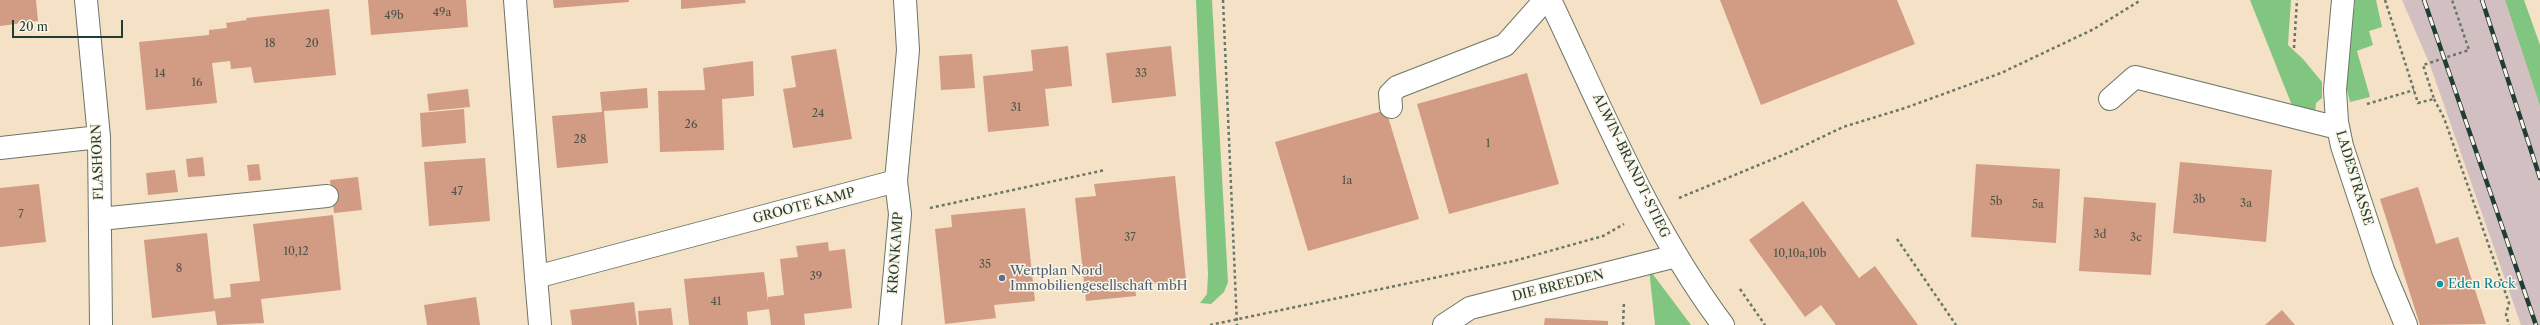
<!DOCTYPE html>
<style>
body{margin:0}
#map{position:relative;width:2540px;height:325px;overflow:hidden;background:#f5e1c5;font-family:"Libre Caslon Text",serif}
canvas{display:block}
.scale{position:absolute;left:12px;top:20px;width:111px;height:18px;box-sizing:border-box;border:2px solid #1f3d34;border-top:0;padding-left:5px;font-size:12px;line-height:14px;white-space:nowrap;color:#1f3d34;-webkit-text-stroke:3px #fcf5e5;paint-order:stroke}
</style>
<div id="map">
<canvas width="2540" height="325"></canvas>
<div class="scale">20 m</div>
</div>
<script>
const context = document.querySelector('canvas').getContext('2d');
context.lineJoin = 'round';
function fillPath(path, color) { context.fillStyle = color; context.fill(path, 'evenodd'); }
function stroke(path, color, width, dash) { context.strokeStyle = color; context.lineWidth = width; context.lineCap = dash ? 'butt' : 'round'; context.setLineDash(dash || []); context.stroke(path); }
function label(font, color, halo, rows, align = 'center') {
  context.font = font + ' "Libre Caslon Text",serif'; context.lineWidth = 3; context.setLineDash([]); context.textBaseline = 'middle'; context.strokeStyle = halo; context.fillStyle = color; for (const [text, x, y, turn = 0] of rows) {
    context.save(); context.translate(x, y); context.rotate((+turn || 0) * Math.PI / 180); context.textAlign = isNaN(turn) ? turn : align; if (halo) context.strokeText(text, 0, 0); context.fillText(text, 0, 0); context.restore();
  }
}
fillPath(new Path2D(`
 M 2402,0 L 2505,0 L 2540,106 L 2540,325 L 2521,325 L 2430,65 Z`), '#d2bfc1');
fillPath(new Path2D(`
 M 1196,0 L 1212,0 L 1228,282 L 1224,292 L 1211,304 L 1200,303 L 1207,294 L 1208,274 Z
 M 2250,0 L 2291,0 L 2288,45 L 2303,59 L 2322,82 L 2322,98 L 2316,103 L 2315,114 L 2293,108 Z
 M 2355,0 L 2376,0 L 2382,27 L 2369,31 L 2373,45 L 2357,51 L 2370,97 L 2350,102 C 2344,80 2341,53 2348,30 C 2351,19 2355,12 2355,0 Z
 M 2505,0 L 2524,0 L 2540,45 L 2540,106 Z
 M 1649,269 L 1691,325 L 1655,325 Z`), '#81c680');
fillPath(new Path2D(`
 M 0,0 L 36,0 L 38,21 L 0,26 Z
 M 368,0 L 466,0 L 468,27 L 371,35 Z
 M 553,0 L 629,0 L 629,2 L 554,8 Z
 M 681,0 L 745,0 L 746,3 L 681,9 Z
 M 1720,0 L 1897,0 L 1915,44 L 1761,105 Z
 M 329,9 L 336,75 L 254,83 L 251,67 L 231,69 L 230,61 L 212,63 L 217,103 L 146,110 L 139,42 L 209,35 L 209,30 L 227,28 L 226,23 L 247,20 L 246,18 Z
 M 1068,46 L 1072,86 L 1045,89 L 1049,126 L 988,132 L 983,76 L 1033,71 L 1031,50 Z
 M 1171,46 L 1176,96 L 1112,103 L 1106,53 Z
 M 836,49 L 852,139 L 793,148 L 783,89 L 796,87 L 791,56 Z
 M 972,54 L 975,88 L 941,90 L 939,56 Z
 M 753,61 L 754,96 L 722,99 L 724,150 L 660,152 L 658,91 L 705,90 L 703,68 Z
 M 1527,73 L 1559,184 L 1449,214 L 1417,104 Z
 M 647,88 L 648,108 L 604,111 L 608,163 L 557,168 L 552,116 L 602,112 L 600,92 Z
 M 468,89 L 470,107 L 429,111 L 427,94 Z
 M 464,109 L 466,143 L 422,147 L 420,113 Z
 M 1386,110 L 1419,219 L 1308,251 L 1275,142 Z
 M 203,157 L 205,176 L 188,177 L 186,159 Z
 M 485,158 L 490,221 L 429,226 L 424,162 Z
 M 2180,162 L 2272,170 L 2266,242 L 2173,233 Z
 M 259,164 L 261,180 L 249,181 L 247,165 Z
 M 1976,164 L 2060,169 L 2056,243 L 1971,237 Z
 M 175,170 L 178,192 L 148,195 L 146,173 Z
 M 1175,176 L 1186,280 L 1135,286 L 1136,296 L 1086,301 L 1075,198 L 1096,196 L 1094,184 Z
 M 358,177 L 362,210 L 334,213 L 330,180 Z
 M 39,184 L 46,242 L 0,247 L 0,188 Z
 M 2418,187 L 2436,244 L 2458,237 L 2486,324 L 2420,325 L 2380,199 Z
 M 2084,197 L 2156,203 L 2151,275 L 2079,271 Z
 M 1803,201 L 1859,278 L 1875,266 L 1918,325 L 1836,325 L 1821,305 L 1805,317 L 1749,240 Z
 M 1025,208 L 1035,301 L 994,305 L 996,318 L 945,324 L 935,229 L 952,227 L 951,215 Z
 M 333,215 L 341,290 L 261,299 L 264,323 L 217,325 L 215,311 L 152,318 L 144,240 L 207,233 L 214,299 L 231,297 L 230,284 L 260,281 L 253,224 Z
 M 828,242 L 829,251 L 845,249 L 852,308 L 804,314 L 805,325 L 771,325 L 769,309 L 747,312 L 746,301 L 748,325 L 689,325 L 684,279 L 764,272 L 768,302 L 768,297 L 784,295 L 780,259 L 798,257 L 796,246 Z
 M 476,297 L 480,325 L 427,325 L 424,305 Z
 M 634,302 L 637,325 L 572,325 L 570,310 Z
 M 671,308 L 673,325 L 639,325 L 638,311 Z
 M 2282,310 L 2295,325 L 2265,325 Z
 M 1545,318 L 1608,321 L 1608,325 L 1544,325 Z`), '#d29b83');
const minor = new Path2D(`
 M 86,0 L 99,137 L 101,325
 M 515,0 L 536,277 L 896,181
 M 1550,0 C 1603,111 1649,226 1723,325
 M 2343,0 L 2335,90 L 2337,122 L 2342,146 L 2383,270 L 2406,325
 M 2110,99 L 2135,77 L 2338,128
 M 1391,107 L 1390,94 L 1397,87 L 1505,45 L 1545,0
 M 0,148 L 99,137
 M 100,219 L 327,196
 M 536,277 L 540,325
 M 890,325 L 900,214 L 896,181 L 908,50 L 905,0
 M 1444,325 L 1470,308 L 1676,256`);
stroke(minor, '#6a7667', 24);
stroke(new Path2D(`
 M 1223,0 L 1237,325
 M 2385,0 L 2418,103 L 2434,99 L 2423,65 L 2469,50 L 2452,0
 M 2294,48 L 2297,0
 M 2434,99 L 2444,118 L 2509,303 L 2506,315 L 2509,325
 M 2367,104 L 2414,90
 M 1679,198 L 1795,150 L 1843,127 L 1905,108 L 2001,73 L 2094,29 L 2141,0
 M 930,208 L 1105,170
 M 1897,239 L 1956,325
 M 1740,289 L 1765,325
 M 1210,325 L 1514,261 L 1603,236 L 1624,224
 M 1623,325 L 1624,301`), '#6a7667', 2.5, [3, 3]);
stroke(minor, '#fff', 22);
const rail = new Path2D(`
 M 2424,0 L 2536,325
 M 2482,0 L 2540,178`);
stroke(rail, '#1f3d34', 4.5);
stroke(rail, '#fcf5e5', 3, [9]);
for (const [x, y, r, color] of [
 [1002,278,4,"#5c6f8a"],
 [2440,284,4,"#0f9aa8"]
]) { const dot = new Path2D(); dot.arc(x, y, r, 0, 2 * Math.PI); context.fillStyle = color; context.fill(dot); stroke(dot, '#fcf5e5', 1.5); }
label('11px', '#4c5448', null, [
 ["49a",442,13],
 ["49b",394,16],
 ["18",270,44],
 ["20",312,44],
 ["14",160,74],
 ["33",1141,74],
 ["16",197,83],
 ["31",1016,108],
 ["24",818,114],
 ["26",691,125],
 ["28",580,140],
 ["1",1488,144],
 ["1a",1347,181],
 ["47",457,192],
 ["3b",2199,200],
 ["5b",1996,202],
 ["3a",2246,204],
 ["5a",2038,205],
 ["7",21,215],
 ["3d",2100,235],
 ["37",1130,238],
 ["3c",2136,238],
 ["10,12",296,252],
 ["10,10a,10b",1800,254],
 ["35",985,265],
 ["8",179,269],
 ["39",816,277],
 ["41",716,302]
]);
label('13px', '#1f3d34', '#fcf5e5', [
 ["FLASHORN",98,162,-92],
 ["ALWIN-BRANDT-STIEG",1631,166,64],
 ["LADESTRASSE",2354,178,73],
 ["GROOTE KAMP",804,206,-15],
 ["KRONKAMP",896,253,-86],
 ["DIE BREEDEN",1558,286,-14]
]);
label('13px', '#4e5e75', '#fcf5e5', [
 ["Wertplan Nord",1010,271],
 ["Immobiliengesellschaft mbH",1010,286]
], 'left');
label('13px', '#0d838f', '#fcf5e5', [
 ["Eden Rock",2448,284]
], 'left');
</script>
